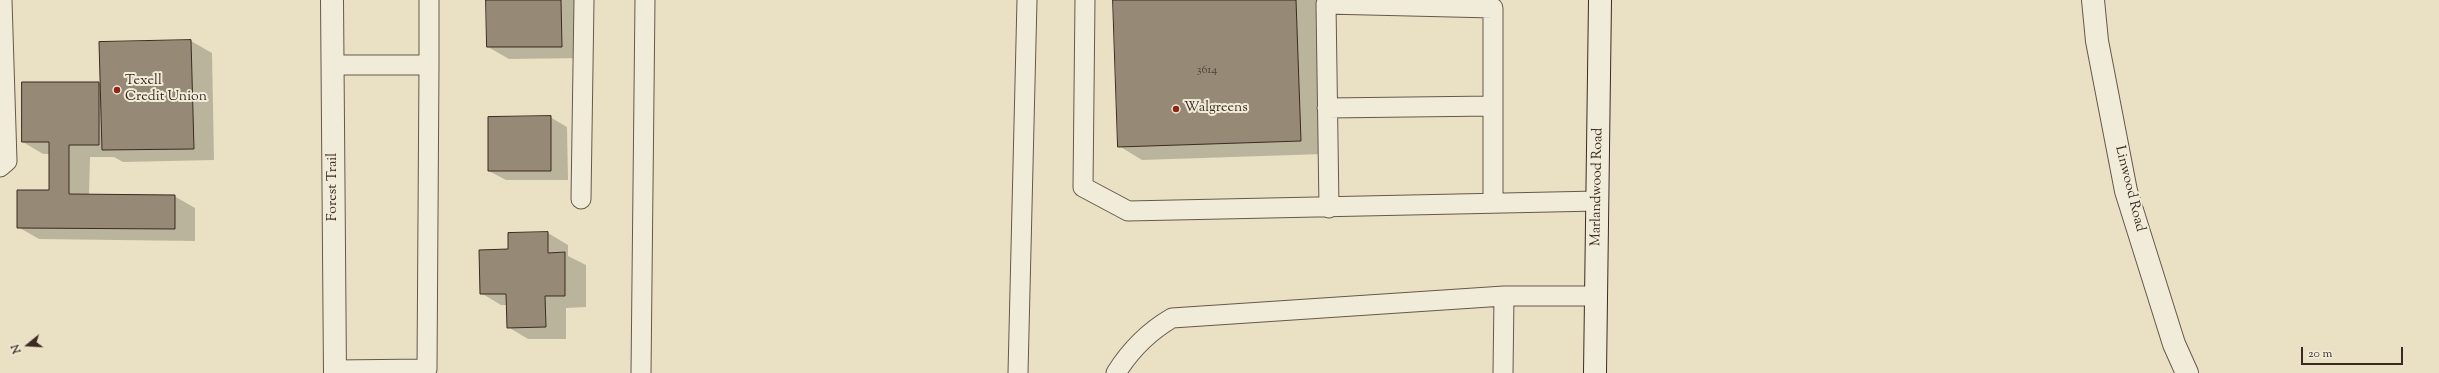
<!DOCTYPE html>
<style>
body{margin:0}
#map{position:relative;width:2439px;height:373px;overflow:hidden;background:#eae1c4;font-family:"Sorts Mill Goudy",serif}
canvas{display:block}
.north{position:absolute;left:8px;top:325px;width:40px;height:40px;-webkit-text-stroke:3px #f1ecd9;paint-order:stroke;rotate:252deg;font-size:11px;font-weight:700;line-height:16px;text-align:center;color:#3b2a21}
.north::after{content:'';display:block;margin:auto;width:14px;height:18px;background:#3b2a21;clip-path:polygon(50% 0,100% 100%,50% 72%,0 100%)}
.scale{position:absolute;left:2301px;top:347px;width:102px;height:18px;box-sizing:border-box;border:2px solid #3b2a21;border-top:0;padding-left:5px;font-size:12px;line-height:14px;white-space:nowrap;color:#3b2a21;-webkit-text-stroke:3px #f1ecd9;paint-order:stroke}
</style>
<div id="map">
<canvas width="2439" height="373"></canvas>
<div class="north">N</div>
<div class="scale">20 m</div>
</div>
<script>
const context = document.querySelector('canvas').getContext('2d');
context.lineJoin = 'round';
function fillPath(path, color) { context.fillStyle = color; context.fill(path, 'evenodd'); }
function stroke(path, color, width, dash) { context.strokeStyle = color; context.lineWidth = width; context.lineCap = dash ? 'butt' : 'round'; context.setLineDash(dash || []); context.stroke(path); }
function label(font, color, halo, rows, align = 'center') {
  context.font = font + ' "Sorts Mill Goudy",serif'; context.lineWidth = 4; context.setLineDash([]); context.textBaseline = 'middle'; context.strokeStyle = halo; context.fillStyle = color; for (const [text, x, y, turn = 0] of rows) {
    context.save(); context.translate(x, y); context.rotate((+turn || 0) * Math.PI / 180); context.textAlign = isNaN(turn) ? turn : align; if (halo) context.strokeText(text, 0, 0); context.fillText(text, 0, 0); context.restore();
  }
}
fillPath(new Path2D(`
 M 487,0 L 581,0 L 582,58 L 509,59 L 488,47 Z
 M 1114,0 L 1318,0 L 1323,154 L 1142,160 L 1119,146 Z
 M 191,41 L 212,53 L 214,160 L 123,162 L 114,157 L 90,157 L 89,196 L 174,196 L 195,208 L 195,241 L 39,239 L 18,227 L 50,191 L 50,154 L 43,154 L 23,142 L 99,83 L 101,84 L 100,43 Z
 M 550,117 L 567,127 L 568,180 L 506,180 L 489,171 Z
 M 548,233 L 568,245 L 568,256 L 586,265 L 586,307 L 566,308 L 566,339 L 528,339 L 508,327 L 507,305 L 501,305 L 481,293 L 509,250 Z`), '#0003');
const building = new Path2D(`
 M 486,0 L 561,0 L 562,47 L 487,47 Z
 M 1113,0 L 1296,0 L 1301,141 L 1118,147 Z
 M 191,40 L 194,149 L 102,150 L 99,42 Z
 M 22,82 L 99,82 L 99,145 L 69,145 L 69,194 L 175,195 L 175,229 L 17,228 L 17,190 L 49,190 L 49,142 L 22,142 Z
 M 551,116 L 551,171 L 488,171 L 488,117 Z
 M 548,232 L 548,253 L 565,252 L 565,296 L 545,296 L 546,327 L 507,328 L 506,294 L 480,294 L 479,250 L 508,249 L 508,233 Z`);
fillPath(building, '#968976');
stroke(building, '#3b2a21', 1);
const lane = new Path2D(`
 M 1085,0 L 1083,187 L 1128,211 L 1598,201
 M 333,65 L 429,65 L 427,369 L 335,370
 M 429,65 L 429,0
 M 1327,108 L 1493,106
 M 0,167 L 7,161 L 2,0
 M 581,199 L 584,0
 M 1329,208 L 1326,4 L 1493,8 L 1493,203
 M 641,373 L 645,0
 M 1018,373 L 1027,0
 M 1116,373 C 1131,349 1148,332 1172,318 L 1504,296
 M 1503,373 L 1504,296 L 1596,296`);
const street = new Path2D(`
 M 332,0 L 335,373
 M 2093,0 L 2097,41 L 2126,191 L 2174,344 L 2187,373`);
const secondary = new Path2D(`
 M 1595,373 L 1600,0`);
stroke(lane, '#67584a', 21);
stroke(street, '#67584a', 24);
stroke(secondary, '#3b2a21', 24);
stroke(lane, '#f1ecd9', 19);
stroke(street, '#f1ecd9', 22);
stroke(secondary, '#f1ecd9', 22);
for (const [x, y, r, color] of [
 [117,90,4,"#8f2418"],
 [1176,109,4,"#8f2418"]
]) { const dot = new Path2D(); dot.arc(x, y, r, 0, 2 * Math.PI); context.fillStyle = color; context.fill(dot); stroke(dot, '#f1ecd9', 1.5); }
label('12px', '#524236', null, [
 ["3614",1207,71]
]);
label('14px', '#3b2a21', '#f1ecd9', [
 ["Texell",125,82],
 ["Credit Union",125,98],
 ["Walgreens",1184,109]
], 'left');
label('14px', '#3b2a21', '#f1ecd9', [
 ["Forest Trail",334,187,-90],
 ["Marlandwood Road",1598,187,-89],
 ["Linwood Road",2129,189,76]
]);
</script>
